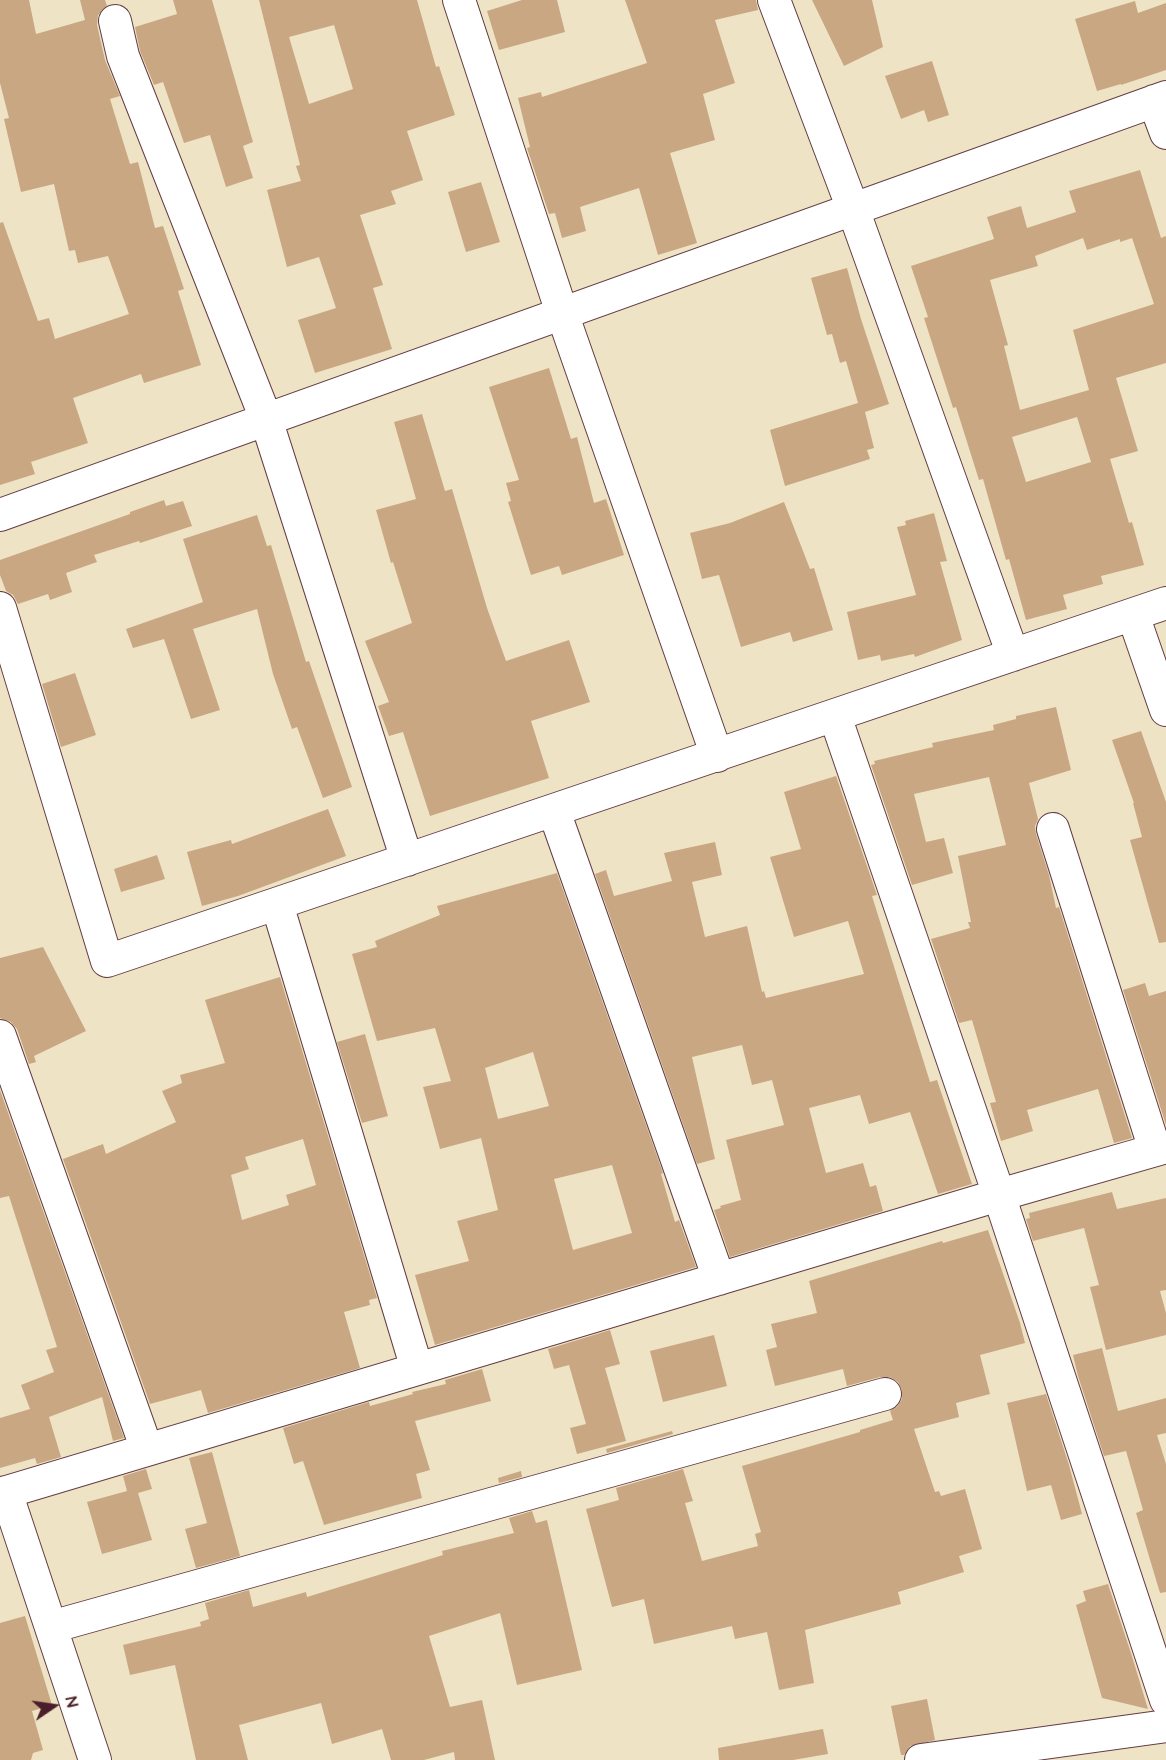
<!DOCTYPE html>
<style>
body{margin:0}
#map{position:relative;width:1166px;height:1760px;overflow:hidden;background:#efe3c5;font-family:"Architects Daughter",sans-serif}
canvas{display:block}
.north{position:absolute;left:24px;top:1676px;width:60px;height:60px;-webkit-text-stroke:4px #fdfcf7;paint-order:stroke;rotate:77deg;font-size:16px;font-weight:700;line-height:24px;text-align:center;color:#4a1f2b}
.north::after{content:'';display:block;margin:auto;width:21px;height:27px;background:#4a1f2b;clip-path:polygon(50% 0,100% 100%,50% 72%,0 100%)}
</style>
<div id="map">
<canvas width="1166" height="1760"></canvas>
<div class="north">N</div>
</div>
<script>
const context = document.querySelector('canvas').getContext('2d');
context.lineJoin = 'round';
function fillPath(path, color) { context.fillStyle = color; context.fill(path, 'evenodd'); }
function stroke(path, color, width, dash) { context.strokeStyle = color; context.lineWidth = width; context.lineCap = dash ? 'butt' : 'round'; context.setLineDash(dash || []); context.stroke(path); }
fillPath(new Path2D(`
 M 0,0 L 29,0 L 36,34 L 85,20 L 80,0 L 105,0 L 107,6 L 98,15 L 97,25 L 105,60 L 120,96 L 110,99 L 130,164 L 138,162 L 155,228 L 163,226 L 184,289 L 178,291 L 201,365 L 144,383 L 141,374 L 73,398 L 88,443 L 31,462 L 35,474 L 0,485 L 0,223 L 3,222 L 38,321 L 49,318 L 55,339 L 129,314 L 108,256 L 78,263 L 75,250 L 69,251 L 54,184 L 21,192 L 4,119 L 9,118 L 0,83 Z
 M 173,0 L 212,0 L 253,142 L 243,146 L 253,178 L 226,187 L 210,135 L 184,143 L 163,82 L 154,85 L 140,51 L 135,27 L 177,14 Z
 M 259,0 L 417,0 L 436,67 L 439,66 L 455,115 L 407,131 L 423,180 L 391,191 L 396,204 L 360,215 L 383,285 L 373,288 L 392,349 L 315,373 L 298,320 L 336,308 L 319,257 L 287,267 L 267,190 L 301,181 L 296,166 L 300,165 ZM 334,25 L 353,89 L 309,104 L 289,37 Z
 M 522,0 L 557,0 L 565,32 L 499,50 L 487,11 Z
 M 625,0 L 756,0 L 758,10 L 715,20 L 735,83 L 703,94 L 715,140 L 670,153 L 697,243 L 658,255 L 639,188 L 580,207 L 586,231 L 562,238 L 555,213 L 549,214 L 527,148 L 530,147 L 518,98 L 541,92 L 542,97 L 647,63 Z
 M 812,0 L 872,0 L 883,47 L 844,66 Z
 M 1135,1 L 1138,13 L 1166,3 L 1166,70 L 1121,85 L 1121,84 L 1097,91 L 1075,19 Z
 M 932,61 L 949,115 L 928,122 L 924,110 L 901,119 L 885,76 Z
 M 1140,170 L 1161,238 L 1166,236 L 1166,363 L 1116,378 L 1138,451 L 1110,459 L 1129,523 L 1132,522 L 1144,565 L 1101,576 L 1103,584 L 1063,595 L 1067,609 L 1026,620 L 1009,559 L 1006,560 L 983,479 L 979,480 L 956,407 L 953,408 L 924,318 L 928,317 L 911,266 L 994,239 L 987,217 L 1021,206 L 1027,228 L 1076,212 L 1069,191 ZM 1083,238 L 1087,250 L 1120,239 L 1120,242 L 1132,238 L 1154,304 L 1073,330 L 1089,390 L 1020,410 L 1004,346 L 1008,345 L 990,280 L 1038,266 L 1035,256 ZM 1077,417 L 1091,462 L 1026,482 L 1012,437 Z
 M 481,182 L 500,242 L 466,252 L 448,192 Z
 M 847,268 L 861,319 L 889,404 L 865,412 L 874,448 L 867,450 L 870,459 L 785,486 L 770,430 L 858,403 L 846,361 L 840,363 L 832,334 L 827,335 L 811,278 Z
 M 549,368 L 571,439 L 577,437 L 594,503 L 606,499 L 624,555 L 562,575 L 559,566 L 531,575 L 508,502 L 511,501 L 506,483 L 519,480 L 489,387 Z
 M 422,414 L 445,491 L 452,489 L 487,608 L 506,661 L 569,640 L 590,702 L 531,721 L 549,778 L 430,816 L 403,732 L 389,736 L 378,706 L 389,702 L 365,641 L 412,623 L 393,562 L 391,563 L 376,510 L 416,499 L 394,422 Z
 M 164,500 L 166,506 L 183,501 L 192,526 L 140,543 L 139,541 L 94,555 L 97,562 L 66,573 L 72,592 L 50,600 L 48,594 L 18,604 L 13,595 L 6,591 L 0,575 L 0,560 L 130,514 L 130,512 Z
 M 784,502 L 810,569 L 814,568 L 833,630 L 793,642 L 790,632 L 741,647 L 719,575 L 702,579 L 690,533 L 730,523 Z
 M 934,513 L 947,561 L 940,562 L 962,640 L 915,657 L 914,654 L 881,661 L 880,655 L 858,660 L 847,612 L 916,595 L 897,527 L 906,525 L 905,521 Z
 M 257,515 L 267,546 L 271,545 L 306,662 L 309,661 L 352,787 L 323,798 L 297,727 L 292,729 L 273,674 L 257,609 L 193,629 L 220,710 L 191,719 L 164,639 L 133,648 L 126,629 L 203,602 L 183,539 Z
 M 75,673 L 96,735 L 61,747 L 42,684 Z
 M 1056,707 L 1071,770 L 1029,783 L 1038,819 L 1035,826 L 1036,834 L 1049,875 L 1056,908 L 1059,907 L 1132,1138 L 1114,1143 L 1098,1089 L 1027,1110 L 1033,1131 L 1001,1141 L 990,1103 L 996,1102 L 972,1020 L 959,1023 L 931,939 L 970,928 L 968,922 L 971,922 L 958,856 L 1006,845 L 989,777 L 914,794 L 926,842 L 944,838 L 953,873 L 912,885 L 871,765 L 875,764 L 874,761 L 933,747 L 932,743 L 994,730 L 993,725 L 1016,719 L 1016,716 Z
 M 1141,731 L 1166,802 L 1166,942 L 1159,943 L 1130,840 L 1142,837 L 1133,803 L 1134,803 L 1112,740 Z
 M 836,776 L 877,895 L 872,896 L 930,1082 L 937,1080 L 972,1184 L 938,1194 L 910,1112 L 869,1124 L 860,1095 L 809,1108 L 826,1173 L 863,1163 L 870,1187 L 876,1185 L 883,1211 L 730,1257 L 714,1210 L 721,1208 L 720,1206 L 741,1200 L 726,1140 L 784,1125 L 772,1080 L 752,1085 L 742,1045 L 692,1057 L 715,1159 L 697,1164 L 595,874 L 606,870 L 614,896 L 672,881 L 664,853 L 715,842 L 722,875 L 692,882 L 705,937 L 747,926 L 762,992 L 764,991 L 766,998 L 864,974 L 848,921 L 794,937 L 770,857 L 801,849 L 784,792 Z
 M 328,809 L 346,856 L 238,896 L 202,906 L 187,852 L 231,840 L 232,844 Z
 M 157,855 L 165,879 L 121,892 L 114,869 Z
 M 557,873 L 663,1173 L 661,1174 L 675,1222 L 679,1220 L 696,1267 L 435,1345 L 415,1275 L 469,1261 L 457,1221 L 498,1210 L 481,1138 L 440,1149 L 423,1087 L 451,1081 L 435,1028 L 377,1041 L 352,954 L 377,947 L 375,941 L 440,915 L 437,906 ZM 533,1052 L 549,1106 L 498,1119 L 485,1068 ZM 612,1165 L 632,1233 L 573,1250 L 554,1179 Z
 M 43,947 L 86,1031 L 34,1056 L 36,1062 L 29,1064 L 17,1029 L 11,1022 L 0,1018 L 0,958 Z
 M 280,977 L 377,1298 L 369,1300 L 370,1305 L 344,1312 L 360,1368 L 208,1413 L 201,1390 L 150,1404 L 63,1159 L 103,1144 L 106,1154 L 176,1122 L 162,1091 L 182,1083 L 180,1075 L 225,1063 L 205,1000 ZM 303,1139 L 316,1185 L 286,1195 L 289,1205 L 242,1220 L 231,1175 L 249,1169 L 245,1157 Z
 M 1145,983 L 1149,996 L 1166,991 L 1166,1125 L 1123,990 Z
 M 365,1034 L 388,1116 L 362,1123 L 337,1042 Z
 M 0,1090 L 124,1438 L 113,1441 L 102,1397 L 49,1417 L 61,1457 L 37,1464 L 35,1458 L 0,1468 L 0,1418 L 30,1409 L 21,1385 L 54,1372 L 46,1350 L 57,1347 L 9,1196 L 0,1198 Z
 M 1112,1192 L 1117,1209 L 1166,1198 L 1166,1290 L 1160,1291 L 1166,1313 L 1166,1335 L 1106,1350 L 1090,1287 L 1099,1285 L 1084,1228 L 1033,1241 L 1026,1219 L 1030,1218 L 1029,1213 Z
 M 988,1230 L 1020,1323 L 1025,1343 L 980,1355 L 990,1394 L 956,1403 L 959,1417 L 914,1429 L 935,1492 L 939,1491 L 941,1496 L 965,1489 L 982,1549 L 959,1556 L 964,1572 L 898,1592 L 901,1604 L 805,1630 L 814,1683 L 779,1690 L 767,1632 L 735,1639 L 732,1626 L 654,1644 L 644,1599 L 612,1607 L 586,1509 L 619,1500 L 616,1488 L 683,1469 L 693,1501 L 685,1503 L 702,1561 L 758,1546 L 755,1534 L 761,1532 L 742,1466 L 860,1432 L 860,1430 L 893,1420 L 890,1411 L 897,1407 L 902,1399 L 902,1390 L 898,1382 L 890,1377 L 880,1377 L 847,1386 L 843,1369 L 775,1386 L 766,1350 L 777,1347 L 771,1324 L 817,1313 L 809,1281 L 942,1241 L 943,1243 Z
 M 610,1330 L 620,1364 L 605,1368 L 626,1441 L 577,1454 L 570,1428 L 586,1424 L 569,1365 L 554,1369 L 548,1349 Z
 M 714,1335 L 727,1386 L 663,1402 L 650,1351 Z
 M 1102,1348 L 1118,1411 L 1166,1398 L 1166,1433 L 1157,1435 L 1166,1464 L 1166,1592 L 1160,1593 L 1136,1513 L 1143,1510 L 1126,1451 L 1104,1456 L 1078,1376 L 1073,1355 Z
 M 482,1369 L 491,1401 L 415,1421 L 430,1470 L 416,1474 L 422,1498 L 324,1525 L 303,1461 L 294,1464 L 283,1428 L 369,1402 L 370,1406 L 413,1394 L 412,1392 L 446,1384 L 445,1380 Z
 M 1046,1394 L 1069,1465 L 1082,1514 L 1061,1520 L 1051,1485 L 1027,1491 L 1007,1403 Z
 M 672,1431 L 673,1434 L 607,1453 L 606,1449 Z
 M 212,1452 L 240,1556 L 196,1568 L 185,1529 L 207,1523 L 189,1458 Z
 M 146,1469 L 152,1489 L 138,1493 L 152,1540 L 102,1554 L 87,1502 L 127,1491 L 123,1476 Z
 M 521,1471 L 522,1477 L 499,1483 L 498,1478 Z
 M 532,1511 L 536,1523 L 547,1520 L 582,1670 L 517,1685 L 500,1613 L 429,1636 L 450,1707 L 482,1700 L 495,1760 L 455,1760 L 454,1752 L 424,1760 L 391,1760 L 382,1729 L 332,1744 L 321,1703 L 239,1725 L 248,1760 L 196,1760 L 175,1665 L 130,1675 L 123,1645 L 201,1626 L 200,1622 L 209,1619 L 205,1603 L 249,1590 L 253,1607 L 306,1592 L 307,1597 L 443,1555 L 442,1551 L 514,1533 L 509,1518 Z
 M 1108,1584 L 1131,1653 L 1148,1709 L 1102,1698 L 1076,1605 L 1086,1601 L 1083,1591 Z
 M 25,1616 L 52,1705 L 32,1711 L 43,1750 L 33,1753 L 31,1760 L 0,1760 L 0,1623 Z
 M 927,1699 L 935,1740 L 910,1746 L 904,1755 L 901,1755 L 891,1706 Z
 M 823,1729 L 828,1754 L 793,1760 L 719,1760 L 718,1748 Z`), '#c9a782');
const minor = new Path2D(`
 M 459,0 L 562,313 L 717,756
 M 774,0 L 853,209 L 1013,655
 M 115,21 L 123,56 L 266,419 L 407,860
 M 1154,101 L 1166,133
 M 0,515 L 1166,97
 M 0,608 L 107,961 L 1166,603
 M 1133,615 L 1166,710
 M 835,716 L 999,1195 L 1166,1700
 M 554,811 L 719,1279
 M 1053,829 L 1155,1150
 M 277,904 L 417,1369
 M 0,1036 L 147,1450
 M 6,1492 L 95,1760
 M 0,1494 L 999,1195 L 1166,1147
 M 51,1627 L 885,1394
 M 921,1760 L 1166,1726`);
stroke(minor, '#633c42', 34);
stroke(minor, '#fff', 32);
</script>
